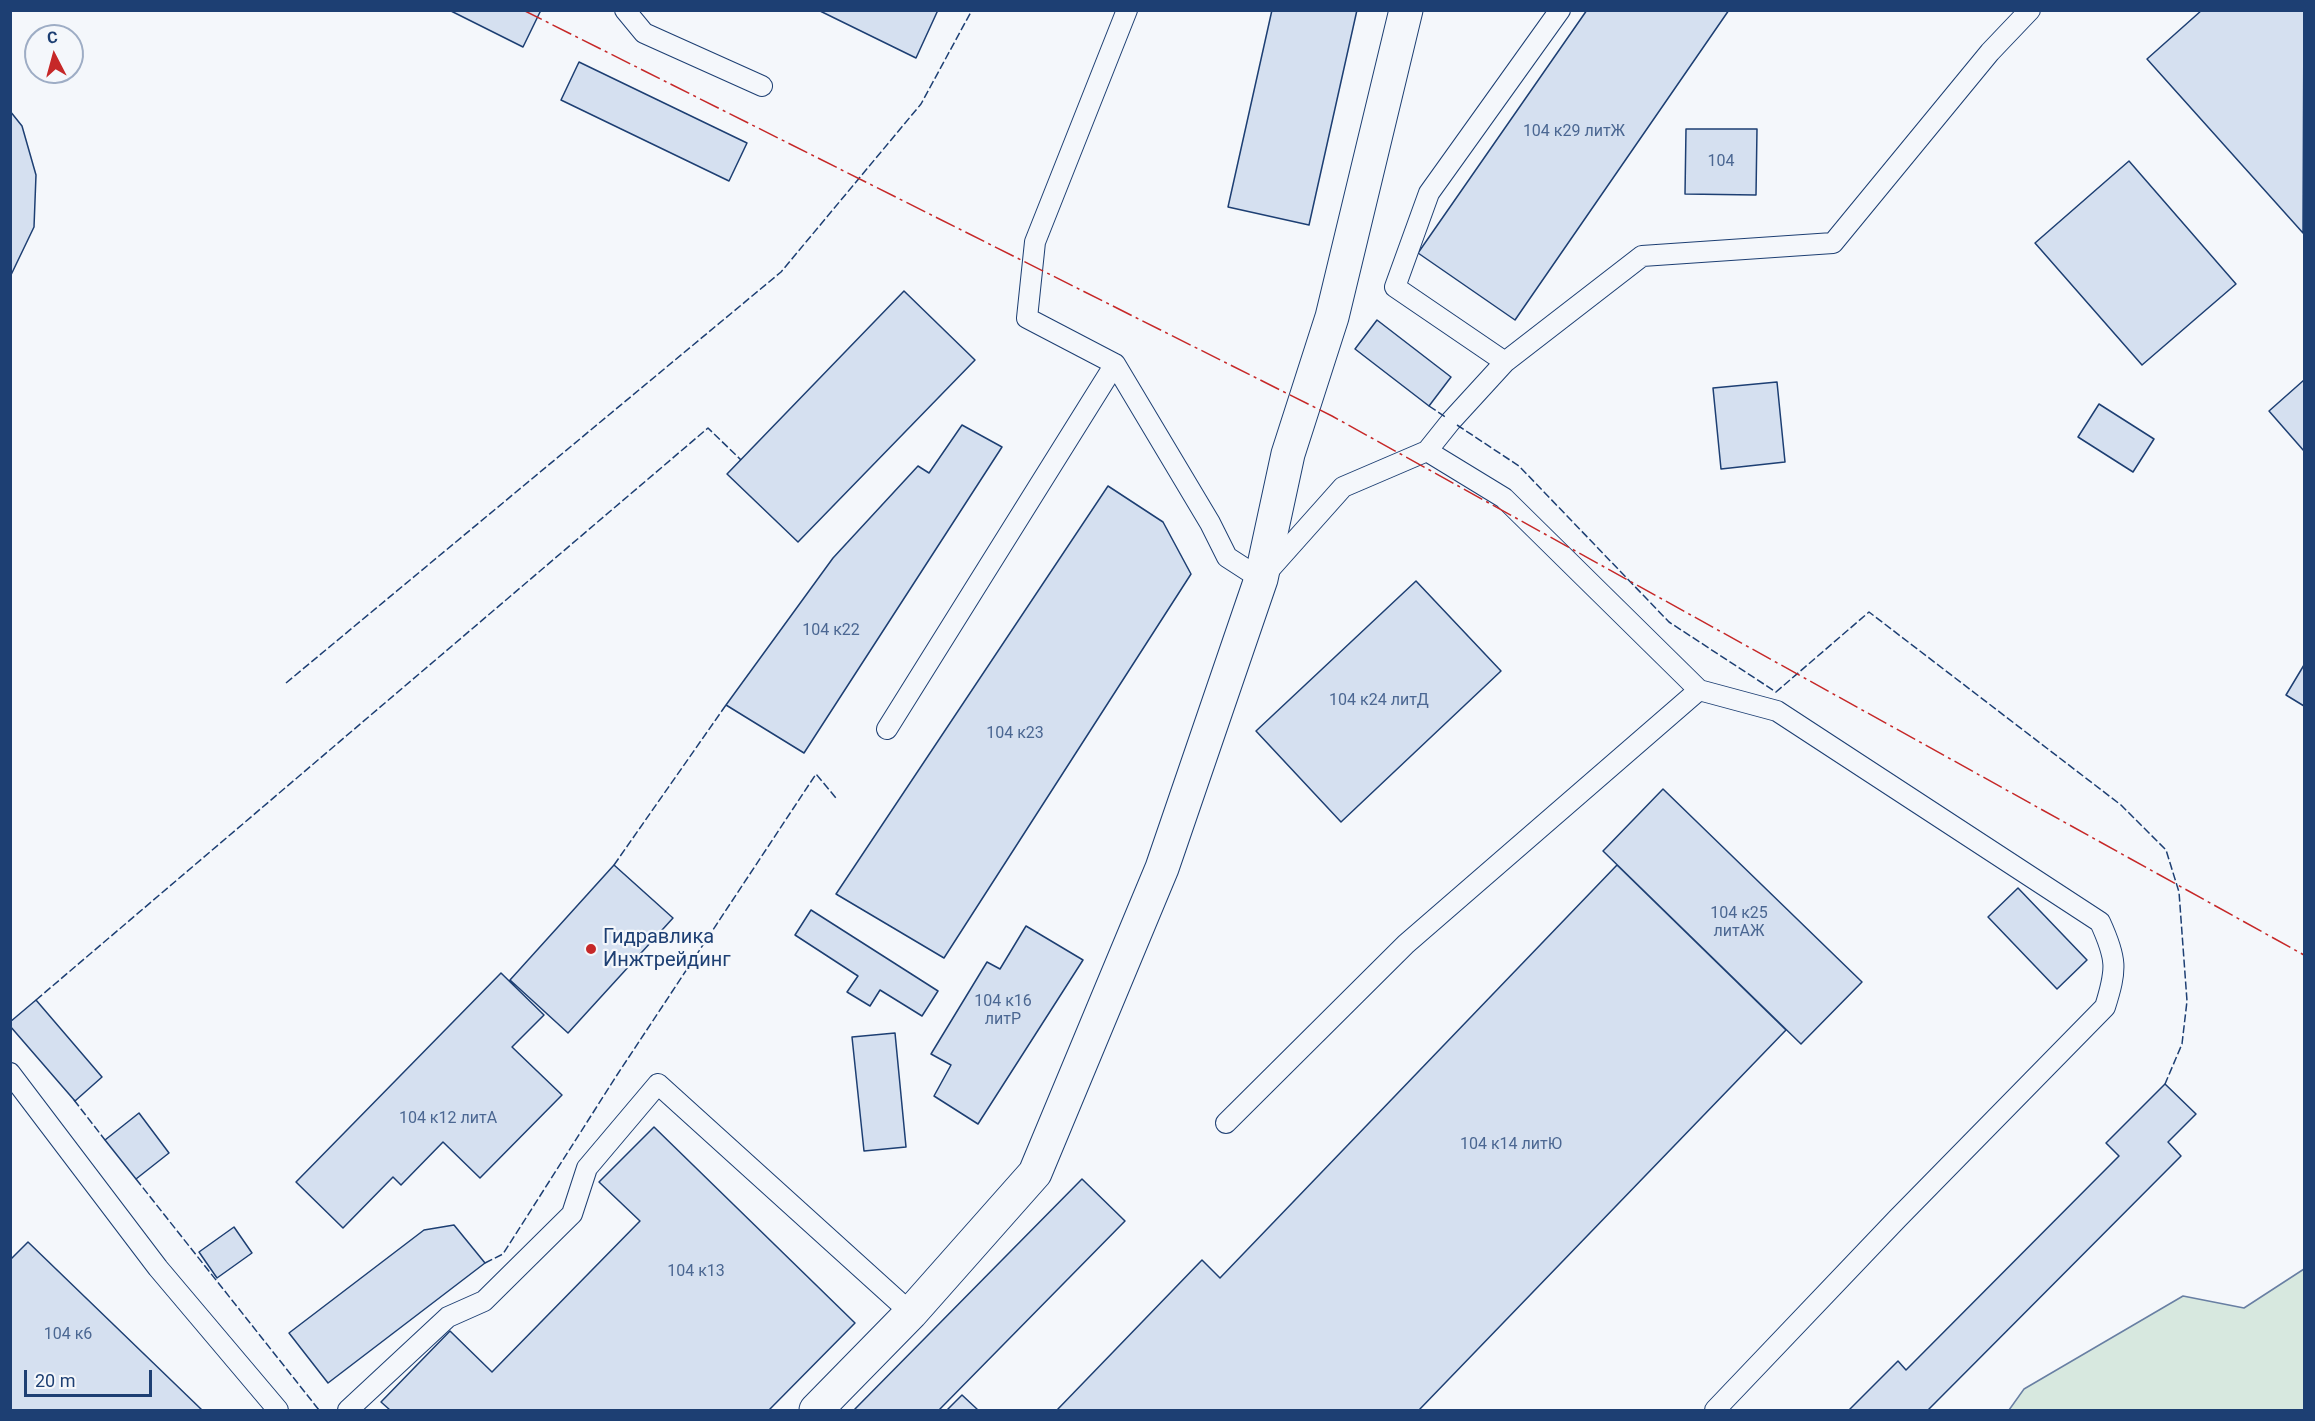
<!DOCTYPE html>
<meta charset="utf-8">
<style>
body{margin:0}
#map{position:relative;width:2315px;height:1421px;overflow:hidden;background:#f4f7fb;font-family:Roboto,sans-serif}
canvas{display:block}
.frame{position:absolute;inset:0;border:12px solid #1d3f73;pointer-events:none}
.north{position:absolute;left:24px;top:24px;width:60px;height:60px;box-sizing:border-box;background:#f4f7fb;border:2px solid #9eadc5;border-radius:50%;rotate:354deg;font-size:16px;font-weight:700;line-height:24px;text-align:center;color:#1d3f73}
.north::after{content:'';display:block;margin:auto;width:21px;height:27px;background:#c62828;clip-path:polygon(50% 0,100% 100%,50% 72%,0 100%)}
.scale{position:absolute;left:24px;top:1370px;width:128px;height:27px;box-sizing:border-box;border:3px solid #1d3f73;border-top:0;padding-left:8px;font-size:18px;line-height:21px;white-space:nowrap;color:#1d3f73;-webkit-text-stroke:4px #f4f7fb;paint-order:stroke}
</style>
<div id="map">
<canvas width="2315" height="1421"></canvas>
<div class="frame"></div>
<div class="north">С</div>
<div class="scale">20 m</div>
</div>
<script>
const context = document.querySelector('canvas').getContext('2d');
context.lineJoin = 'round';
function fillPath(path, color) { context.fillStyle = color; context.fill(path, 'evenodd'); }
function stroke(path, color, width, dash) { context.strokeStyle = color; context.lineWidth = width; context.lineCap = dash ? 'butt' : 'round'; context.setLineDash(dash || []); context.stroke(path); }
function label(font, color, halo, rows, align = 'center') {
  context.font = font + ' Roboto,sans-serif'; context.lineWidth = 4.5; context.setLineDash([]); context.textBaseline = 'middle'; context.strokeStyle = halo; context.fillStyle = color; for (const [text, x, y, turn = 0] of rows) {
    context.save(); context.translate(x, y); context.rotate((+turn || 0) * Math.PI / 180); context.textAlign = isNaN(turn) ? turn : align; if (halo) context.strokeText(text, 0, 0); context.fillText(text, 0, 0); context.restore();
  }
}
const green = new Path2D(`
 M 2304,1269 L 2304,1410 L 2009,1410 L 2024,1389 L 2183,1296 L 2244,1308 Z`);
fillPath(green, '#d7e8df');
stroke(green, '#687fa3', 1.5);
const building = new Path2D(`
 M 449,10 L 541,10 L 523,47 Z
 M 818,10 L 938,10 L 916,58 Z
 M 1272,10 L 1357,10 L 1309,225 L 1228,207 Z
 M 1587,10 L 1729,10 L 1515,320 L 1418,253 Z
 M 2202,10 L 2304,10 L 2303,233 L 2147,59 Z
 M 579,62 L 747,143 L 729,181 L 561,100 Z
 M 10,111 L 22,126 L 36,175 L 34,227 L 10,277 Z
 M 1686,129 L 1757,129 L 1756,195 L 1685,194 Z
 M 2129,161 L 2236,284 L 2142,365 L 2035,243 Z
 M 904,291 L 975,360 L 798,542 L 727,474 Z
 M 1377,320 L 1451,377 L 1429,406 L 1355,349 Z
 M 2304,380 L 2304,451 L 2269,411 Z
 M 1777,382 L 1785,462 L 1721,469 L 1713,388 Z
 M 2099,404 L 2154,439 L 2133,472 L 2078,437 Z
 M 962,425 L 1002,447 L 804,753 L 726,705 L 833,558 L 918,466 L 929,473 Z
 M 1108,486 L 1163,522 L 1191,574 L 944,958 L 836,894 Z
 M 1416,581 L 1501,671 L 1341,822 L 1256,731 Z
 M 2304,665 L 2304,706 L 2286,695 Z
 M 1663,789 L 1862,982 L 1801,1044 L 1603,851 Z
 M 614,865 L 673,918 L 568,1033 L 510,980 Z
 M 1617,865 L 1786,1030 L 1419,1410 L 1057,1410 L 1202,1260 L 1220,1278 Z
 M 2018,888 L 2087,960 L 2057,989 L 1988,917 Z
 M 811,910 L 938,991 L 922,1016 L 880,990 L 870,1006 L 847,992 L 858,976 L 795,935 Z
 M 1026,926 L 1083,960 L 978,1124 L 934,1096 L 951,1065 L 931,1054 L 987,962 L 1000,969 Z
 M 501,973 L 544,1015 L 512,1047 L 562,1095 L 480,1178 L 443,1142 L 401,1185 L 393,1177 L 343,1228 L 296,1182 Z
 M 36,1000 L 102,1077 L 75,1101 L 10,1026 L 10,1022 Z
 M 895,1033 L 906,1147 L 864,1151 L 852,1037 Z
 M 2165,1084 L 2196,1114 L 2168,1142 L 2181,1156 L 1928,1410 L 1849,1410 L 1898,1361 L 1906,1370 L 2119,1156 L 2106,1143 Z
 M 139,1113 L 169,1153 L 136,1179 L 105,1140 Z
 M 654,1127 L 855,1323 L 769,1410 L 390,1410 L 381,1402 L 450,1331 L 492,1372 L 640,1221 L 599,1182 Z
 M 1082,1179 L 1125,1221 L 939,1410 L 854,1410 Z
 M 454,1225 L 485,1263 L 328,1383 L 289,1333 L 424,1230 Z
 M 234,1227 L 252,1253 L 217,1278 L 199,1252 Z
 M 28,1242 L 202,1410 L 10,1410 L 10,1260 Z
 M 962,1395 L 978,1410 L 947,1410 Z`);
fillPath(building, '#d5e0f0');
stroke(building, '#1d3f73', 1.5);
const service = new Path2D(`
 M 625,10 L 644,33 L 762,86
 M 1505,362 L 1395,287 L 1429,193 L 1560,10
 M 1115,364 L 1210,523 L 1227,557 L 1261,579 L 1343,487 L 1427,451 L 1504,498 L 1699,690 L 1777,711 L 2100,922 C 2117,959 2117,969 2105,1007 L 1898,1218 L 1715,1410
 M 1427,451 L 1451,421 L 1505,362 L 1642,256 L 1833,243 L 1990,52 L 2030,10
 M 887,729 L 1115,364 L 1027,318 L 1035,242 L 1127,10
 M 10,1073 L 158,1268 L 278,1410
 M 1226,1123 L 1406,944 L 1699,690
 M 348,1410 L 448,1317 L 484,1301 L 572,1214 L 587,1168 L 658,1084 L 911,1313`);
const minor = new Path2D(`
 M 816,1410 L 911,1313 L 1035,1173 L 1162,868 L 1261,579 L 1288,454 L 1332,317 L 1406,10`);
stroke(service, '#1d3f73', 22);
stroke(minor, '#1d3f73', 35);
stroke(service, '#f4f7fb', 20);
stroke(minor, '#f4f7fb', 33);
stroke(new Path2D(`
 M 1429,406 L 1447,418
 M 1457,425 L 1519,466 L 1669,622 L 1776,692 L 1869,612 L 2121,805 L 2166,850 L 2179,892 L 2187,1001 L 2182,1044 L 2165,1084
 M 286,683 L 781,272 L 921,104 L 972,10
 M 614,865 L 726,705
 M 36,1000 L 708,428 L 741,460
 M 74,1100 L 105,1140
 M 136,1179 L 319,1410
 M 485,1263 L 503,1254 L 617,1075 L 816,774 L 836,798`), '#1d3f73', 1.5, [8, 3]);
stroke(new Path2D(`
 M 523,10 L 1332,416 L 2304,955`), '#c62828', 1.5, [21, 4.5, 3, 4.5]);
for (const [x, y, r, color] of [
 [591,949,6,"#c62828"]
]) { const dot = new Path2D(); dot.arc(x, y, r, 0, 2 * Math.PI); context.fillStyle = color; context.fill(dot); stroke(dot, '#f4f7fb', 2); }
label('16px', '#4b6792', null, [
 ["104 к29 литЖ",1574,132],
 ["104",1721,162],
 ["104 к22",831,631],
 ["104 к24 литД",1379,701],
 ["104 к23",1015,734],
 ["104 к25",1739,914],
 ["литАЖ",1739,932],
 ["104 к16",1003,1002],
 ["литР",1003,1020],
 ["104 к12 литА",448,1119],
 ["104 к14 литЮ",1511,1145],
 ["104 к13",696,1272],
 ["104 к6",68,1335]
]);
label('20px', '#1d3f73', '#f4f7fb', [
 ["Гидравлика",603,938],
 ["Инжтрейдинг",603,961]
], 'left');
</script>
